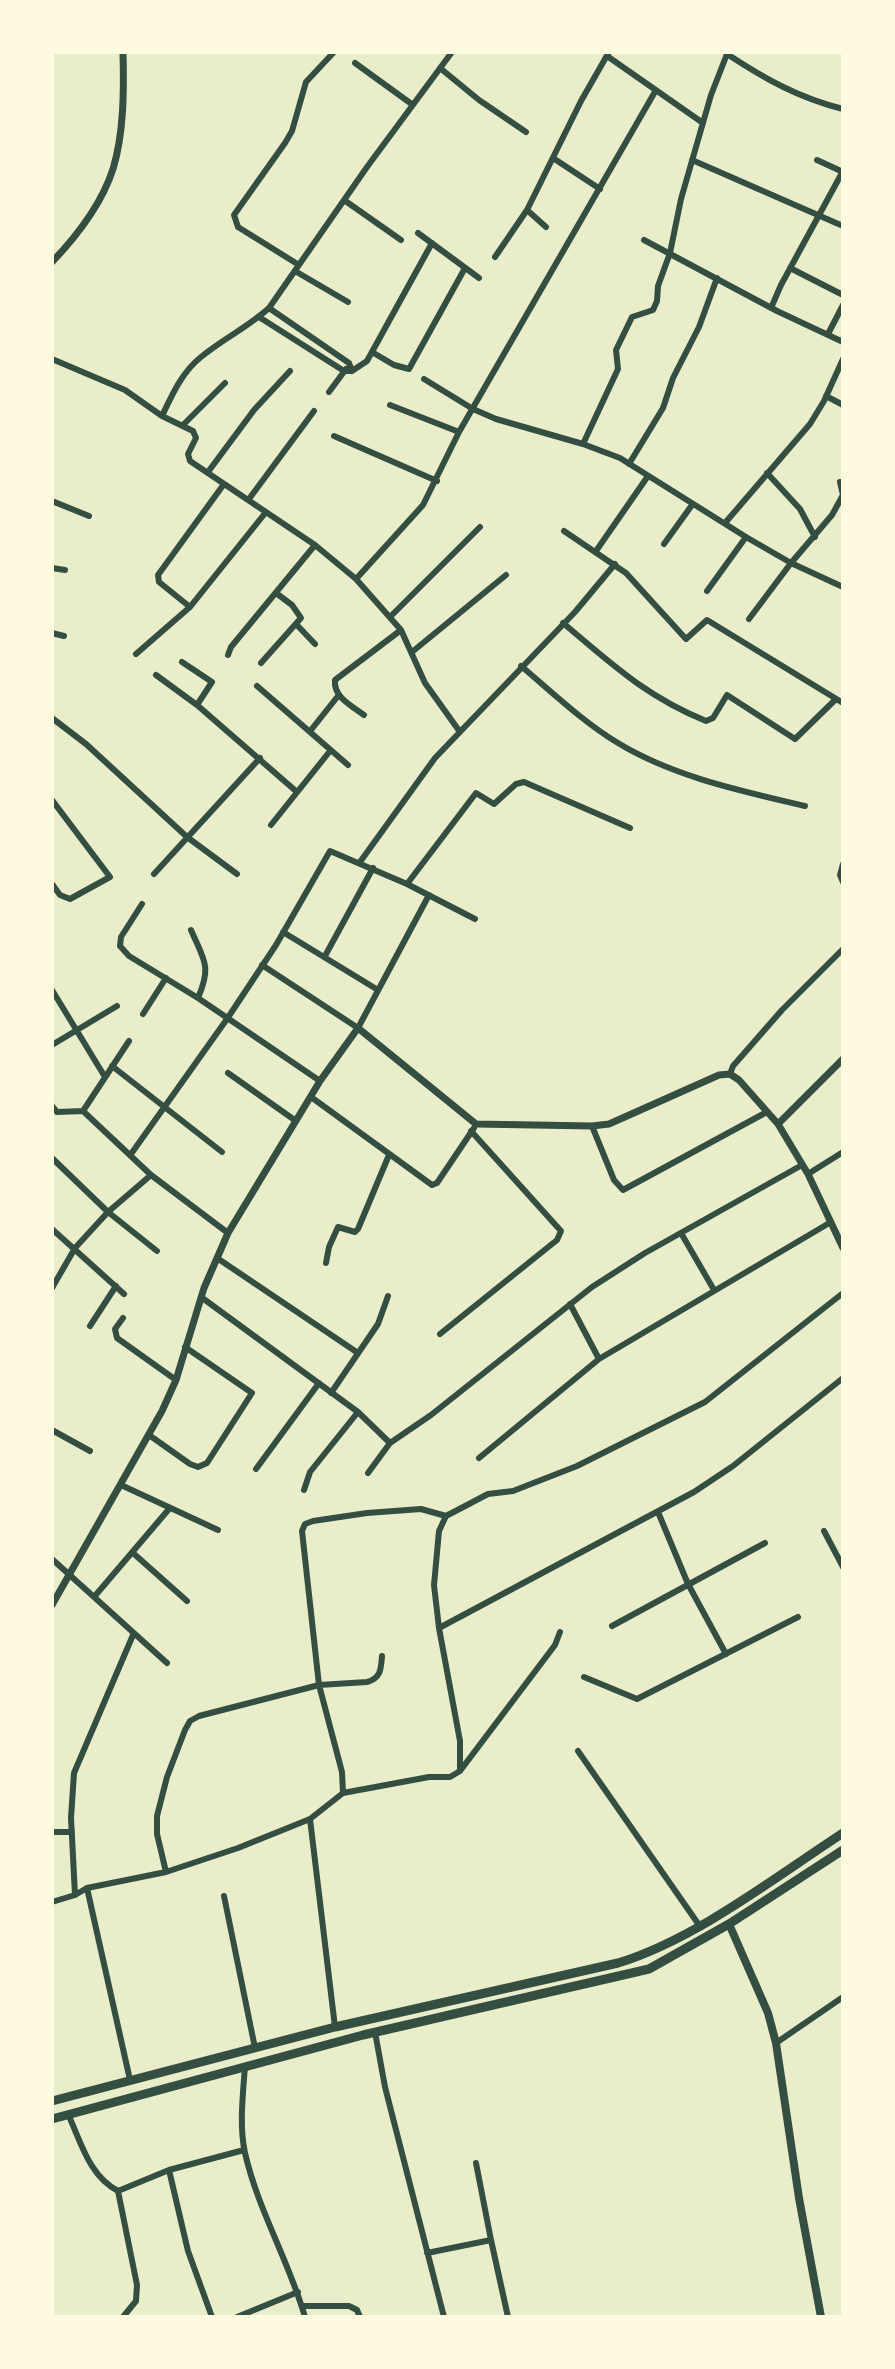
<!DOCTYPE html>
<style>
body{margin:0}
#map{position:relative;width:895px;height:2369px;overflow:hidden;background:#e9edc9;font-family:Figtree,sans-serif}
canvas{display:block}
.frame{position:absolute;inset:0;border:54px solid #fefae0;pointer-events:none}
</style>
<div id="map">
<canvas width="895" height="2369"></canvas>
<div class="frame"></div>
</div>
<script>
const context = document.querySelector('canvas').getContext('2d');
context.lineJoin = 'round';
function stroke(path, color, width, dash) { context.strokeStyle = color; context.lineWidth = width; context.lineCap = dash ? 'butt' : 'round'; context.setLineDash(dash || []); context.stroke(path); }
stroke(new Path2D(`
 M 607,56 L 703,123
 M 355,63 L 413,105
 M 440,68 L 479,100 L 526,132
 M 553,158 L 600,189
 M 692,160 L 843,226
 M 817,160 L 843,172
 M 344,200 L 401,240
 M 527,210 L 546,227
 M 418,233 L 479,278
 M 644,240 L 777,311 L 843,342
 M 495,257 L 527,210 L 581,101 L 609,52
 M 299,265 L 238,227 L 234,215 L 285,143 L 292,131 L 306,82 L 334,52
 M 790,268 L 843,295
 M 295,271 L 348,302
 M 269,308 L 349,363 L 352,371
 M 771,308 L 781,285 L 843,171
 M 259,317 L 344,371 L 352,371
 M 828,334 L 843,305
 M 372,352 L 394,365 L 409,369 L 465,268
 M 52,359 L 125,390 L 162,416 L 193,431 L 196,438 L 188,454 L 190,461 L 315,545 L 356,579 L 401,630 L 425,683 L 460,732
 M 352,371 L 367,361 L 432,243
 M 424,379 L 473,409 L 496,419 L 583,444 L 620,458 L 746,537 L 791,563 L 843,587
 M 329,392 L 346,369
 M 826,396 L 843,405
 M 390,405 L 459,432
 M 162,416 C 172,395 182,372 201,357 C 223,339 248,327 269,308 L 367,167 L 452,52
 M 182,426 L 225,383
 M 334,436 L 437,481
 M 583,444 L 618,369 L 616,350 L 632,317 L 653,310 L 657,301 L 658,286 L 670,253 L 681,199 L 711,95 L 727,54 C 765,79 799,98 843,109
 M 629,464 L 663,408 L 673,378 L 699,327 L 717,278
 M 208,472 L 254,410 L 290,371
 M 767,473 L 800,509 L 815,537
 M 249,499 L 314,411
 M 52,501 L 89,516
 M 725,523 L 810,424 L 824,401 L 843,359
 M 564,531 L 626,573 L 686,639 L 707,620 L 843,703
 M 664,544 L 692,505
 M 596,551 L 648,476
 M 52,568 L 65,570
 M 356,579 L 423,505 L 459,432 L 656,90
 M 707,591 L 746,537
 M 190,607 L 159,582 L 158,575 L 224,484
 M 391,616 L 480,527
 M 749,619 L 791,563 L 832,515 L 843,495 L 840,482
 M 563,623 C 612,664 645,696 706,721 L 713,718 L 727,695 L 795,739 L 836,699
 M 296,624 L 315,644
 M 52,633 L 64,636
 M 412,652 L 506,575
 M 136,654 L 190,607 L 266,512
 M 228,655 L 231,647 L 315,545
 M 182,662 L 212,682 L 197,705
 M 261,663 L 301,618 L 292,605 L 276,593
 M 521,666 C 552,692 583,722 618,743 C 674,777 742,791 805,806
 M 156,675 L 197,705 L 297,792
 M 257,686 L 348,765
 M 364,715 C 352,706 333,697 335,680 L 401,630
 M 52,718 L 86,744 L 187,837 L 237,874
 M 311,730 L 338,696
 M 52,800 L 110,877 L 70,899 L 60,895 L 52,884
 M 271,825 L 330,751
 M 360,862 L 435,758 L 575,612 L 615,564
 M 843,864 L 840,875 L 843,882
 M 154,874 L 260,758
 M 407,884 L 476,793 L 494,804 L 516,784 L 524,782 L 630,828
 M 142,904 L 121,937 L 120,946 L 129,956 L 198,998 L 320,1081
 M 191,930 C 204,960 212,966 198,998
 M 283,932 L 378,990
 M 325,956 L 373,868
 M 262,965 L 358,1028 L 429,895
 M 52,990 L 105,1077
 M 143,1014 L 166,978
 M 52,1045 L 117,1006
 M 112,1066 L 222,1152
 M 228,1073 L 296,1121
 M 730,1074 L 733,1066 L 782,1010 L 843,949
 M 311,1097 L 432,1185 L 437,1183 L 474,1128
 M 52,1106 L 57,1112 L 83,1111 L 151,1175 L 228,1233
 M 83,1111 L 129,1041
 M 592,1126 L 614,1180 L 623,1190 L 765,1113
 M 131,1154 L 227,1019 L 276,945 L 330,851 L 407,884 L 475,919
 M 52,1158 L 108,1212 L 157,1251
 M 808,1174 L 843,1152
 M 52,1229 L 124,1294
 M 681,1233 L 714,1290
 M 217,1258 L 358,1353
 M 326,1263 L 329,1247 L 338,1227 L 355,1232 L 358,1229 L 389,1155
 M 52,1288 L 75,1248 L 108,1212 L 151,1175
 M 201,1297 L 358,1412 L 390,1443
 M 570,1304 L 599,1359
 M 123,1318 L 115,1329 L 117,1338 L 176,1380
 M 90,1326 L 116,1286
 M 440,1334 L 557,1240 L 561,1231 L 471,1131
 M 331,1393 L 378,1324 L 388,1296
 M 52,1430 L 90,1451
 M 149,1435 L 190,1464 L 198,1467 L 207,1463 L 252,1393 L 185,1347
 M 479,1458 L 599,1359 L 831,1222
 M 256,1469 L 319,1383
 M 368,1473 L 390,1443 L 431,1415 L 592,1287 L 645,1253 L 802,1165
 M 121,1485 L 218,1530
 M 304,1490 L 310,1472 L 358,1412
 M 658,1512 L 688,1584 L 726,1654
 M 446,1516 L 488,1494 L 513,1491 L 577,1466 L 705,1402 L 843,1293
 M 824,1531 L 843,1567
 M 133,1553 L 187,1601
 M 52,1559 L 167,1663
 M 94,1597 L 169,1509
 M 612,1626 L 765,1543
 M 439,1628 L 694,1492 L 733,1466 L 843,1378
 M 584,1677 L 637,1699 L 798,1617
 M 578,1751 L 699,1925
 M 460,1771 L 555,1645 L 560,1632
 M 343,1793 L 342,1772 L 319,1685 L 302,1531 L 305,1524 L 313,1521 L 367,1513 L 421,1509 L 446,1516
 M 310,1819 L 335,2027
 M 52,1832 L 72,1832
 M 166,1872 L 157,1834 L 157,1816 L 167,1777 L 185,1730 L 190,1721 L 199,1716 L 319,1685 L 367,1682 C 381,1678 381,1669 382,1656
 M 87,1888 L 130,2080
 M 75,1895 L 71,1818 L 74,1773 L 133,1635
 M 224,1896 L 255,2048
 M 52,1902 L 75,1895 L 87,1888 L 166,1872 L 238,1848 L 310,1819 L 343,1793 L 429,1777 L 450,1777 L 460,1771 L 460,1741 L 439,1628 L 434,1585 L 439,1531 L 446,1516
 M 375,2032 L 385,2087 L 444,2317
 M 776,2043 L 843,1997
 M 245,2066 C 243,2094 239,2126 245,2153 C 258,2210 289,2261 305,2317
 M 68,2114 C 81,2142 89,2176 118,2191 L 169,2170 L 244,2150
 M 476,2163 L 491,2240
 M 169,2170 L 188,2251 L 212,2317
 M 118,2191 L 137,2285 L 136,2301 L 123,2317
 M 427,2253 L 491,2240 L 508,2317
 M 302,2306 L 349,2306 L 357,2310 L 360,2317
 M 237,2317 L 298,2292`), '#344e41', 6);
stroke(new Path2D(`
 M 52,262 C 76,237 102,203 113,169 C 124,133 124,90 123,52
 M 778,1124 L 843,1059
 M 52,1605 L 162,1411 L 176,1380 L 204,1288 L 228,1233 L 320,1081 L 358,1028 L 476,1124 L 592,1126 L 609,1124 L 719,1075 L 730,1074 L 739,1080 L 778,1124 L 808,1174 L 843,1248`), '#344e41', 7);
stroke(new Path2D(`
 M 729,1924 L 768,2013 L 776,2043 L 799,2198 L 821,2317`), '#344e41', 8);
stroke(new Path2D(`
 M 52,2101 L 335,2027 L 618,1963 C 696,1939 774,1878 843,1833
 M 52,2119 L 363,2035 L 649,1969 L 729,1924 L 843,1850`), '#344e41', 9);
</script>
